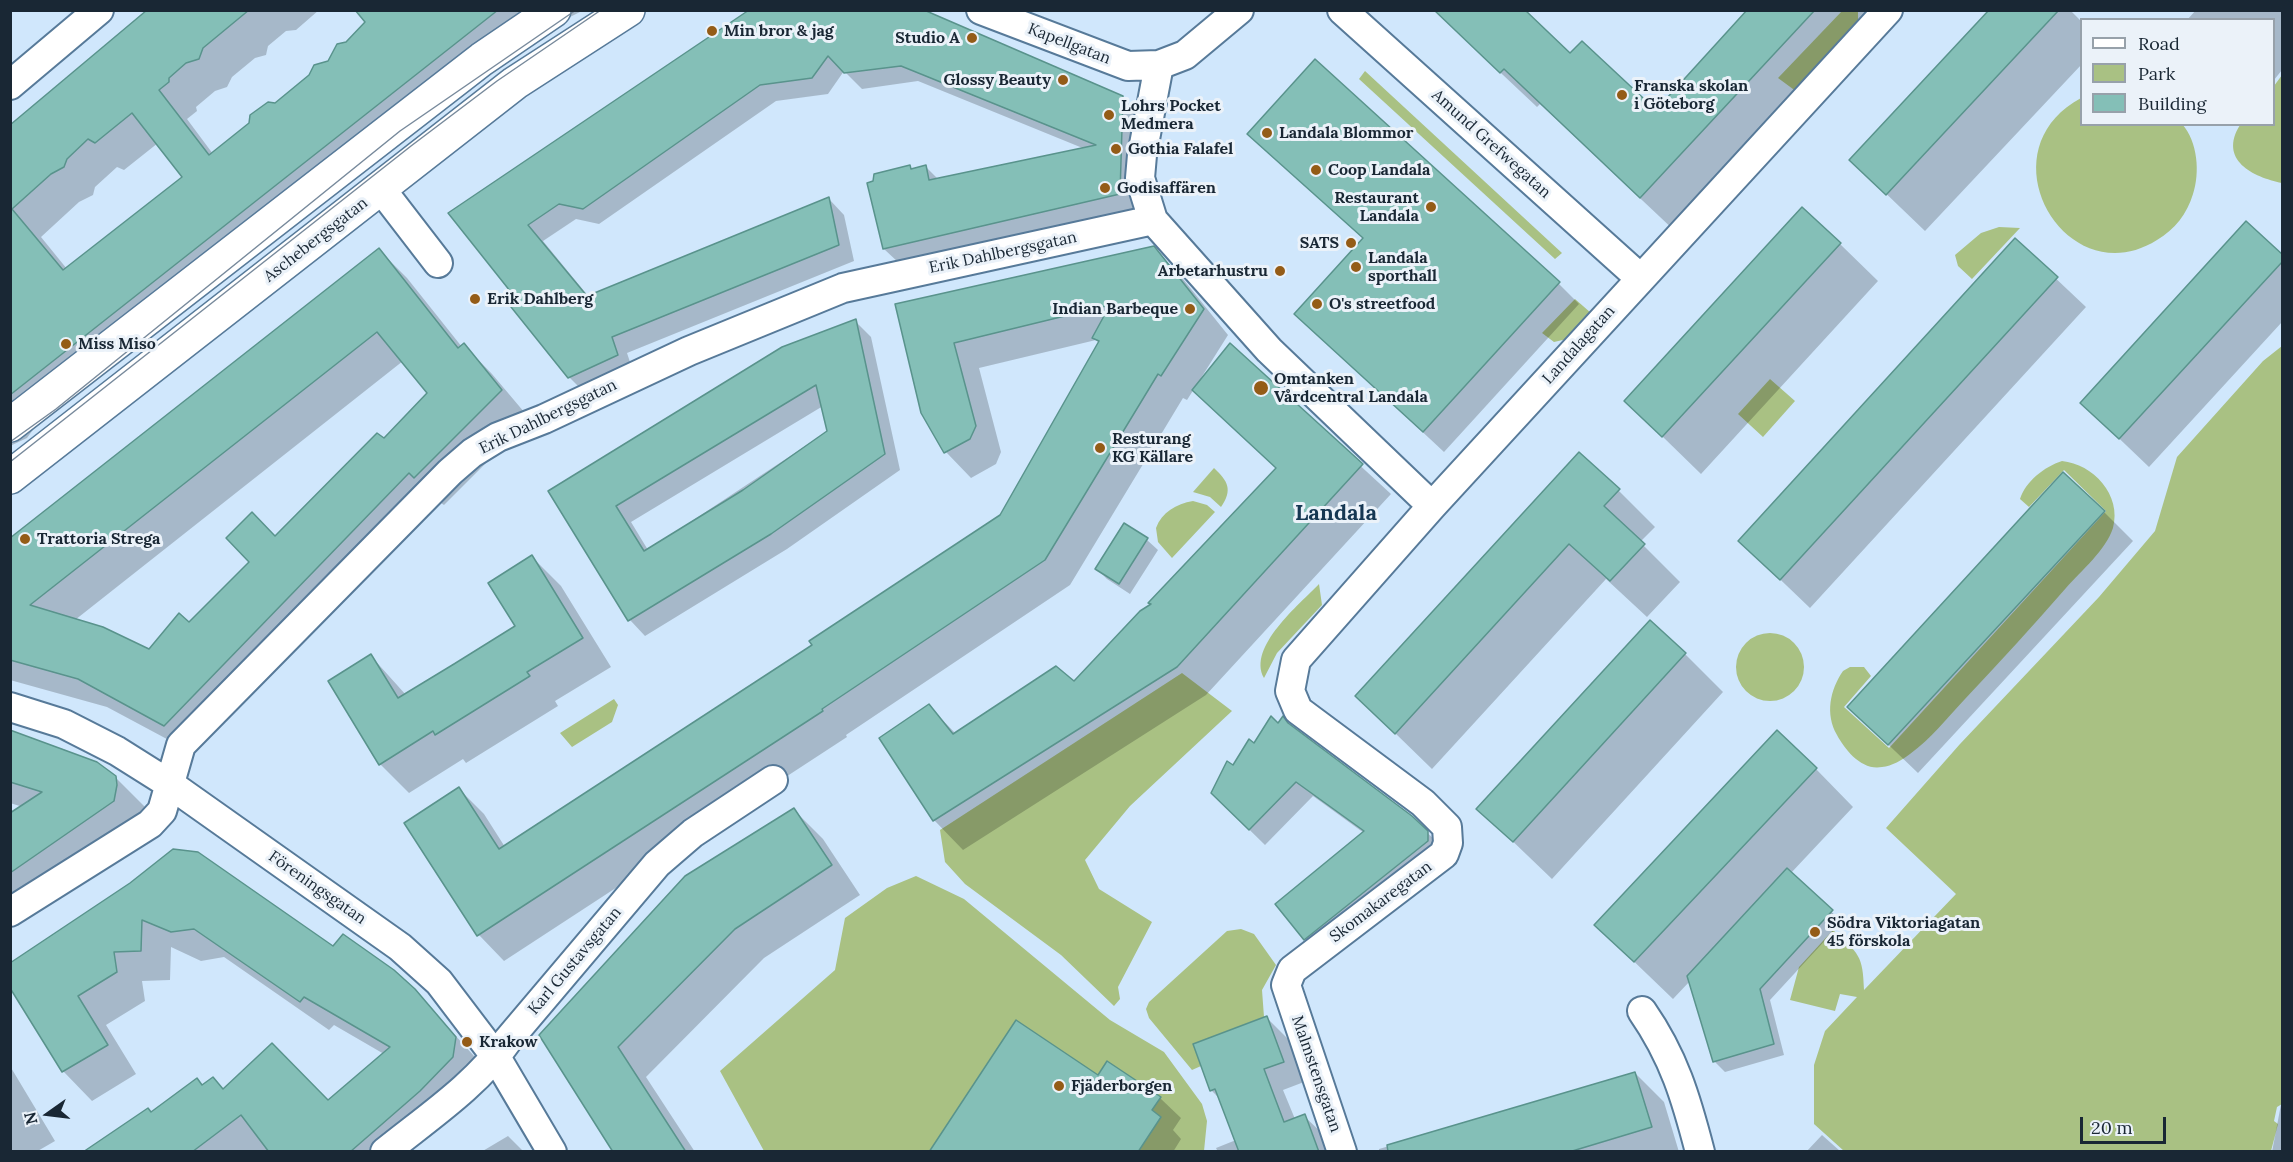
<!DOCTYPE html>
<meta charset="utf-8">
<style>
body{margin:0}
#map{position:relative;width:2293px;height:1162px;overflow:hidden;background:#d0e7fc;font-family:Lora,serif}
canvas{display:block}
.frame{position:absolute;inset:0;border:12px solid #192734;pointer-events:none}
.legend{position:absolute;left:2080px;top:18px;width:195px;height:108px;box-sizing:border-box;background:#ebf2f9;border:2px solid #97a1aa;margin:0;padding:8px 10px;list-style:none;font-size:18px;color:#192734}
.legend li{display:flex;align-items:center;gap:12px;height:30px}
.legend b{width:30px;border:2px solid #97a1aa}
.north{position:absolute;left:18px;top:1084px;width:60px;height:60px;-webkit-text-stroke:4px #ebf2f9;paint-order:stroke;rotate:256deg;font-size:16px;font-weight:700;line-height:24px;text-align:center;color:#192734}
.north::after{content:'';display:block;margin:auto;width:21px;height:27px;background:#192734;clip-path:polygon(50% 0,100% 100%,50% 72%,0 100%)}
.scale{position:absolute;left:2080px;top:1117px;width:86px;height:27px;box-sizing:border-box;border:3px solid #192734;border-top:0;padding-left:8px;font-size:18px;line-height:21px;white-space:nowrap;color:#192734;-webkit-text-stroke:4px #ebf2f9;paint-order:stroke}
</style>
<div id="map">
<canvas width="2293" height="1162"></canvas>
<div class="frame"></div>
<ul class="legend">
<li><b style="height:8px;background:#fff"></b>Road</li>
<li><b style="height:16px;background:#a9c183"></b>Park</li>
<li><b style="height:16px;background:#84bfb7"></b>Building</li>
</ul>
<div class="north">N</div>
<div class="scale">20 m</div>
</div>
<script>
const context = document.querySelector('canvas').getContext('2d');
context.lineJoin = 'round';
function fillPath(path, color) { context.fillStyle = color; context.fill(path, 'evenodd'); }
function stroke(path, color, width, dash) { context.strokeStyle = color; context.lineWidth = width; context.lineCap = dash ? 'butt' : 'round'; context.setLineDash(dash || []); context.stroke(path); }
function label(font, color, halo, rows, align = 'center') {
  context.font = font + ' Lora,serif'; context.lineWidth = 6; context.setLineDash([]); context.textBaseline = 'middle'; context.strokeStyle = halo; context.fillStyle = color; for (const [text, x, y, turn = 0] of rows) {
    context.save(); context.translate(x, y); context.rotate((+turn || 0) * Math.PI / 180); context.textAlign = isNaN(turn) ? turn : align; if (halo) context.strokeText(text, 0, 0); context.fillText(text, 0, 0); context.restore();
  }
}
fillPath(new Path2D(`
 M 1842,11 L 1858,11 L 1858,22 L 1797,92 L 1778,78 Z
 M 1365,71 L 1562,253 L 1555,259 L 1359,79 Z
 M 2282,75 L 2282,183 C 2253,177 2218,160 2240,125 L 2274,124 L 2274,86 Z
 M 2081,98 L 2082,124 L 2182,124 C 2198,142 2200,173 2193,194 C 2187,214 2175,229 2157,240 C 2067,297 1981,152 2081,98 Z
 M 1999,227 L 2020,228 L 1972,279 L 1958,266 L 1955,255 L 1981,233 Z
 M 1575,299 L 1591,313 L 1567,339 L 1554,342 L 1542,333 Z
 M 2282,346 L 2282,1104 L 2277,1107 L 2274,1121 L 2278,1124 L 2271,1151 L 1844,1151 L 1814,1124 L 1814,1065 L 1825,1031 L 1857,997 L 1840,994 L 1835,1011 L 1790,1000 L 1799,967 L 1833,930 C 1859,954 1863,955 1864,990 L 1956,894 L 1886,828 L 1960,744 L 2099,597 L 2155,531 L 2177,457 L 2263,361 Z
 M 1770,379 L 1795,401 L 1763,437 L 1738,414 Z
 M 2062,461 C 2093,464 2122,495 2113,528 C 2106,550 2081,571 2066,588 C 2033,626 1999,663 1965,699 C 1947,718 1931,739 1910,754 C 1902,760 1892,766 1882,767 C 1862,771 1845,750 1837,735 C 1825,714 1830,690 1843,671 L 1850,667 L 1864,667 L 1871,676 L 1844,707 L 1889,748 L 2106,511 L 2064,470 L 2029,507 L 2020,499 C 2026,481 2044,467 2062,461 Z
 M 1214,468 C 1228,481 1233,490 1221,507 L 1210,497 L 1193,492 Z
 M 1193,501 L 1207,505 L 1215,512 L 1172,558 L 1158,542 L 1156,528 C 1162,512 1176,504 1193,501 Z
 M 1319,584 L 1322,605 L 1277,653 L 1264,678 C 1247,647 1300,604 1319,584 Z
 M1736 667a34 34 0 1 1 68 0a34 34 0 1 1-68 0Z
 M 1182,673 L 1232,711 L 1130,806 L 1085,860 L 1099,889 L 1152,922 L 1118,987 L 1120,999 L 1114,1006 L 1061,955 L 965,884 L 945,862 L 940,830 Z
 M 614,699 L 618,705 L 612,722 L 572,747 L 560,733 Z
 M 916,876 L 964,899 L 1110,1020 L 1164,1052 L 1202,1104 L 1207,1121 L 1204,1151 L 764,1151 L 720,1071 L 835,970 L 845,918 L 887,888 Z
 M 1241,929 L 1254,934 L 1276,965 L 1262,990 L 1264,1017 L 1193,1044 L 1201,1066 L 1192,1070 L 1149,1018 L 1146,1009 L 1149,1002 L 1227,931 Z`), '#a9c183');
fillPath(new Path2D(`
 M 149,10 L 319,10 L 296,30 L 286,31 L 268,46 L 266,55 L 255,58 L 232,77 L 227,87 L 215,91 L 196,107 L 197,111 L 187,119 L 213,154 L 329,63 L 347,43 L 393,10 L 584,10 L 544,30 L 543,38 L 507,54 L 35,427 L 27,438 L 10,446 L 13,262 L 10,125 ZM 158,143 L 184,177 L 67,269 L 41,237 L 79,202 L 93,195 L 95,187 L 117,167 L 124,170 Z
 M 751,10 L 1122,97 L 1138,113 L 1135,209 L 900,264 L 884,249 L 910,167 L 913,170 L 926,167 L 939,180 L 1085,149 L 918,81 L 862,89 L 844,71 L 828,94 L 776,101 L 599,224 L 576,219 L 543,241 L 589,297 L 829,199 L 844,215 L 854,261 L 627,353 L 633,371 L 585,393 L 569,377 L 520,301 L 450,213 Z
 M 1434,10 L 1523,10 L 1570,56 L 1656,113 L 1750,10 L 1883,10 L 1677,233 L 1540,104 L 1537,107 Z
 M 1991,10 L 2070,10 L 2082,22 L 2082,64 L 1925,231 L 1851,160 Z
 M 2196,10 L 2282,10 L 2282,70 L 2274,80 L 2274,20 L 2187,20 Z
 M 1270,154 L 1558,283 L 1579,304 L 1444,452 L 1296,314 L 1364,239 Z
 M 2015,240 L 2086,307 L 1810,608 L 1740,541 Z
 M 1840,244 L 1878,281 L 1701,474 L 1626,401 Z
 M 1153,248 L 1179,274 L 1228,335 L 1201,378 L 1203,379 L 1230,346 L 1391,494 L 1206,695 L 963,850 L 934,820 L 929,706 L 956,734 L 1074,683 L 1153,605 L 1277,469 L 1194,389 L 1187,400 L 1183,398 L 1070,585 L 846,735 L 847,737 L 504,961 L 479,935 L 406,823 L 459,789 L 484,814 L 505,847 L 814,646 L 1001,516 L 1099,343 L 1096,340 L 979,368 L 1001,452 L 996,464 L 971,478 L 946,452 L 923,412 L 897,305 Z
 M 379,250 L 407,278 L 462,347 L 464,345 L 492,374 L 530,419 L 444,505 L 438,501 L 193,753 L 107,707 L 10,680 L 10,539 ZM 403,361 L 429,393 L 384,440 L 275,538 L 189,624 L 150,650 L 75,620 Z
 M 2282,257 L 2282,322 L 2149,467 L 2082,403 Z
 M 855,321 L 871,337 L 900,470 L 787,549 L 645,636 L 630,620 L 550,491 ZM 823,406 L 828,431 L 648,550 L 631,522 Z
 M 1618,490 L 1655,527 L 1640,542 L 1680,582 L 1647,617 L 1606,579 L 1432,769 L 1357,696 Z
 M 2104,512 L 2133,541 L 1918,773 L 1849,707 Z
 M 1124,525 L 1147,540 L 1158,550 L 1130,594 L 1107,579 L 1097,569 Z
 M 532,557 L 561,586 L 611,667 L 555,701 L 558,706 L 466,763 L 463,759 L 409,793 L 380,764 L 371,656 L 406,695 L 517,627 Z
 M 1685,654 L 1723,692 L 1552,879 L 1479,809 Z
 M 1278,725 L 1294,729 L 1411,817 L 1443,848 L 1321,955 L 1305,939 L 1364,833 L 1313,796 L 1265,845 L 1212,793 L 1255,745 Z
 M 10,732 L 63,749 L 96,763 L 115,777 L 145,807 L 143,831 L 10,920 L 10,815 L 23,807 L 10,803 Z
 M 1816,769 L 1853,807 L 1791,873 L 1842,922 L 1770,1000 L 1784,1055 L 1725,1072 L 1714,1061 L 1690,981 L 1673,999 L 1596,925 Z
 M 794,810 L 823,839 L 860,895 L 764,958 L 646,1077 L 695,1152 L 615,1152 L 541,1035 Z
 M 131,884 L 333,948 L 414,990 L 484,1067 L 449,1120 L 410,1152 L 83,1152 L 147,1110 L 151,1114 L 197,1080 L 204,1086 L 213,1079 L 224,1090 L 328,1102 L 384,1054 L 334,1025 L 329,1030 L 224,957 L 201,961 L 171,947 L 170,980 L 142,981 L 145,1001 L 106,1025 L 136,1074 L 92,1101 L 63,1071 L 10,985 Z
 M 1267,1018 L 1288,1039 L 1304,1082 L 1283,1090 L 1295,1119 L 1304,1116 L 1325,1136 L 1331,1152 L 1218,1152 L 1216,1148 L 1236,1140 L 1220,1099 L 1211,1090 Z
 M 10,1066 L 55,1141 L 36,1152 L 10,1152 Z
 M 1635,1073 L 1664,1102 L 1679,1152 L 1379,1152 L 1379,1149 Z
 M 1099,1077 L 1160,1098 L 1181,1118 L 1173,1130 L 1181,1139 L 1173,1152 L 931,1152 Z
 M 2282,1099 L 2282,1152 L 2272,1152 Z
 M 1822,1135 L 1840,1151 L 1840,1152 L 1806,1152 Z
 M 508,1136 L 524,1152 L 481,1152 Z`), '#0003');
const building = new Path2D(`
 M 147,10 L 249,10 L 203,48 L 199,59 L 186,63 L 169,78 L 169,82 L 159,90 L 209,155 L 249,123 L 250,115 L 268,102 L 275,103 L 309,75 L 314,65 L 328,61 L 337,44 L 346,42 L 365,22 L 355,10 L 498,10 L 10,395 L 10,125 ZM 132,113 L 182,177 L 63,270 L 12,209 L 51,174 L 64,167 L 67,159 L 88,139 L 95,143 Z
 M 749,10 L 924,10 L 1123,96 L 1120,194 L 883,249 L 867,183 L 873,181 L 874,174 L 910,165 L 911,169 L 926,165 L 929,180 L 1096,145 L 901,66 L 844,73 L 828,56 L 812,78 L 760,85 L 583,209 L 559,204 L 528,225 L 587,296 L 829,197 L 839,245 L 612,337 L 618,355 L 568,378 L 511,307 L 518,301 L 448,213 Z
 M 1434,10 L 1525,10 L 1570,53 L 1582,41 L 1656,110 L 1747,10 L 1815,10 L 1640,198 L 1504,69 L 1500,73 Z
 M 1989,10 L 2059,10 L 1886,195 L 1849,160 Z
 M 1315,59 L 1560,282 L 1423,432 L 1294,314 L 1363,238 L 1247,134 Z
 M 1802,207 L 1841,243 L 1662,437 L 1624,401 Z
 M 2246,221 L 2283,255 L 2283,261 L 2119,439 L 2080,403 Z
 M 2015,238 L 2058,277 L 1780,580 L 1738,541 Z
 M 1154,246 L 1204,309 L 1161,376 L 1158,374 L 1045,560 L 822,709 L 823,711 L 477,936 L 404,823 L 459,787 L 499,849 L 812,645 L 809,641 L 1000,515 L 1099,341 L 1092,338 L 1110,305 L 954,343 L 976,426 L 970,439 L 944,453 L 921,413 L 895,304 Z
 M 379,248 L 458,348 L 464,343 L 502,390 L 414,478 L 409,473 L 164,726 L 78,679 L 10,660 L 10,538 ZM 377,332 L 427,393 L 384,438 L 377,433 L 275,536 L 252,512 L 226,538 L 249,562 L 189,622 L 179,613 L 149,649 L 103,627 L 30,605 Z
 M 856,319 L 885,454 L 771,534 L 628,621 L 548,491 L 782,347 ZM 816,385 L 827,431 L 743,490 L 644,551 L 616,506 Z
 M 1230,343 L 1363,464 L 1177,667 L 933,821 L 879,738 L 929,704 L 953,734 L 1056,666 L 1074,681 L 1140,611 L 1151,604 L 1148,603 L 1276,468 L 1192,390 Z
 M 1579,452 L 1620,489 L 1604,506 L 1645,544 L 1610,581 L 1569,544 L 1395,734 L 1355,696 Z
 M 2063,472 L 2105,511 L 1888,745 L 1847,707 Z
 M 1124,523 L 1148,538 L 1119,584 L 1095,569 Z
 M 532,555 L 583,638 L 527,672 L 530,676 L 435,735 L 433,731 L 379,765 L 328,681 L 371,654 L 398,698 L 454,664 L 515,626 L 488,583 Z
 M 1650,620 L 1686,653 L 1513,842 L 1476,809 Z
 M 1271,716 L 1278,723 L 1283,716 L 1288,723 L 1412,816 L 1428,831 L 1428,841 L 1304,940 L 1275,904 L 1364,831 L 1296,782 L 1249,830 L 1211,793 L 1227,761 L 1233,765 L 1249,739 L 1254,743 Z
 M 10,730 L 97,762 L 116,776 L 117,785 L 114,801 L 10,873 L 10,813 L 42,792 L 10,782 Z
 M 1777,730 L 1817,768 L 1634,962 L 1594,925 Z
 M 794,808 L 832,865 L 735,929 L 618,1047 L 686,1152 L 613,1152 L 539,1035 L 685,876 Z
 M 173,849 L 198,852 L 333,946 L 343,934 L 394,970 L 415,989 L 456,1037 L 453,1057 L 420,1091 L 350,1152 L 269,1152 L 241,1115 L 192,1152 L 83,1152 L 148,1108 L 151,1112 L 197,1078 L 202,1085 L 213,1077 L 223,1089 L 272,1043 L 328,1100 L 390,1047 L 304,997 L 300,1002 L 194,929 L 171,932 L 142,920 L 141,951 L 114,952 L 117,972 L 78,996 L 108,1045 L 62,1072 L 10,988 L 10,963 L 130,883 Z
 M 1787,868 L 1833,910 L 1760,989 L 1774,1044 L 1713,1062 L 1687,976 Z
 M 1267,1016 L 1284,1062 L 1264,1069 L 1284,1122 L 1305,1114 L 1319,1152 L 1239,1152 L 1215,1089 L 1210,1091 L 1193,1044 Z
 M 1016,1020 L 1098,1075 L 1107,1061 L 1161,1097 L 1152,1110 L 1161,1117 L 1138,1152 L 929,1152 Z
 M 1635,1072 L 1652,1127 L 1569,1152 L 1388,1152 L 1387,1145 Z`);
fillPath(building, '#84bfb7');
stroke(building, '#59938c', 1.5);
const minor = new Path2D(`
 M 981,10 L 1128,66 L 1159,65
 M 1239,10 L 1185,55 L 1159,65 L 1142,155 L 1140,178 L 1153,220 L 1269,350 L 1432,506
 M 1342,10 L 1640,278
 M 10,85 L 99,10
 M 381,189 L 438,263
 M 10,707 L 64,724 L 117,751 L 171,785 L 400,947 L 439,982 L 496,1057 L 552,1152
 M 10,912 L 150,824 L 162,811 L 181,745 L 450,472 L 472,453 L 498,437 L 544,419 L 689,351 L 843,288 L 1153,220
 M 1642,1011 C 1674,1057 1686,1098 1700,1152
 M 385,1152 C 427,1118 477,1085 508,1040 L 657,864 L 693,833 L 773,780
 M 1342,1152 L 1286,985 L 1292,970 L 1444,854 L 1448,843 L 1447,827 L 1423,803 L 1298,710 L 1290,691 L 1296,660 L 1432,506 L 1888,10`);
const tertiary = new Path2D(`
 M 10,425 L 482,59 L 554,10
 M 10,477 L 515,83 L 628,10`);
stroke(minor, '#577a99', 32);
stroke(tertiary, '#577a99', 36);
stroke(minor, '#fff', 28);
stroke(tertiary, '#fff', 33);
stroke(new Path2D(`
 M 10,442 L 56,409 L 400,131 L 576,10
 M 10,462 L 411,146 L 497,81 L 601,10`), '#788a9c', 1.5);
for (const [x, y, r, color] of [
 [712,31,6,"#945c17"],
 [972,38,6,"#945c17"],
 [1063,80,6,"#945c17"],
 [1622,95,6,"#945c17"],
 [1109,115,6,"#945c17"],
 [1267,133,6,"#945c17"],
 [1116,149,6,"#945c17"],
 [1316,170,6,"#945c17"],
 [1105,188,6,"#945c17"],
 [1431,207,6,"#945c17"],
 [1351,243,6,"#945c17"],
 [1356,267,6,"#945c17"],
 [1280,271,6,"#945c17"],
 [475,299,6,"#945c17"],
 [1317,304,6,"#945c17"],
 [1190,309,6,"#945c17"],
 [66,344,6,"#945c17"],
 [1261,388,8,"#945c17"],
 [1100,448,6,"#945c17"],
 [25,539,6,"#945c17"],
 [1815,932,6,"#945c17"],
 [467,1042,6,"#945c17"],
 [1059,1086,6,"#945c17"]
]) { const dot = new Path2D(); dot.arc(x, y, r, 0, 2 * Math.PI); context.fillStyle = color; context.fill(dot); stroke(dot, '#ebf2f9', 2); }
label('bold 16px', '#192734', '#ebf2f9', [
 ["Min bror & jag",724,31],
 ["Studio A",960,38,"right"],
 ["Glossy Beauty",1051,80,"right"],
 ["Franska skolan",1634,86],
 ["i Göteborg",1634,104],
 ["Lohrs Pocket",1121,106],
 ["Medmera",1121,124],
 ["Landala Blommor",1279,133],
 ["Gothia Falafel",1128,149],
 ["Coop Landala",1328,170],
 ["Godisaffären",1117,188],
 ["Restaurant",1419,198,"right"],
 ["Landala",1419,216,"right"],
 ["SATS",1339,243,"right"],
 ["Landala",1368,258],
 ["sporthall",1368,276],
 ["Arbetarhustru",1268,271,"right"],
 ["Erik Dahlberg",487,299],
 ["O's streetfood",1329,304],
 ["Indian Barbeque",1178,309,"right"],
 ["Miss Miso",78,344],
 ["Omtanken",1274,379],
 ["Vårdcentral Landala",1274,397],
 ["Resturang",1112,439],
 ["KG Källare",1112,457],
 ["Trattoria Strega",37,539],
 ["Södra Viktoriagatan",1827,923],
 ["45 förskola",1827,941],
 ["Krakow",479,1042],
 ["Fjäderborgen",1071,1086]
], 'left');
label('16px', '#192734', '#ebf2f9', [
 ["Kapellgatan",1069,44,21],
 ["Amund Grefwegatan",1491,144,42],
 ["Aschebergsgatan",316,240,-38],
 ["Erik Dahlbergsgatan",1003,253,-12],
 ["Landalagatan",1579,345,-48],
 ["Erik Dahlbergsgatan",548,417,-26],
 ["Föreningsgatan",317,888,35],
 ["Skomakaregatan",1381,902,-37],
 ["Karl Gustavsgatan",575,961,-50],
 ["Malmstensgatan",1316,1074,71]
]);
label('bold 22px', '#153752', '#ebf2f9', [
 ["Landala",1336,514]
]);
</script>
